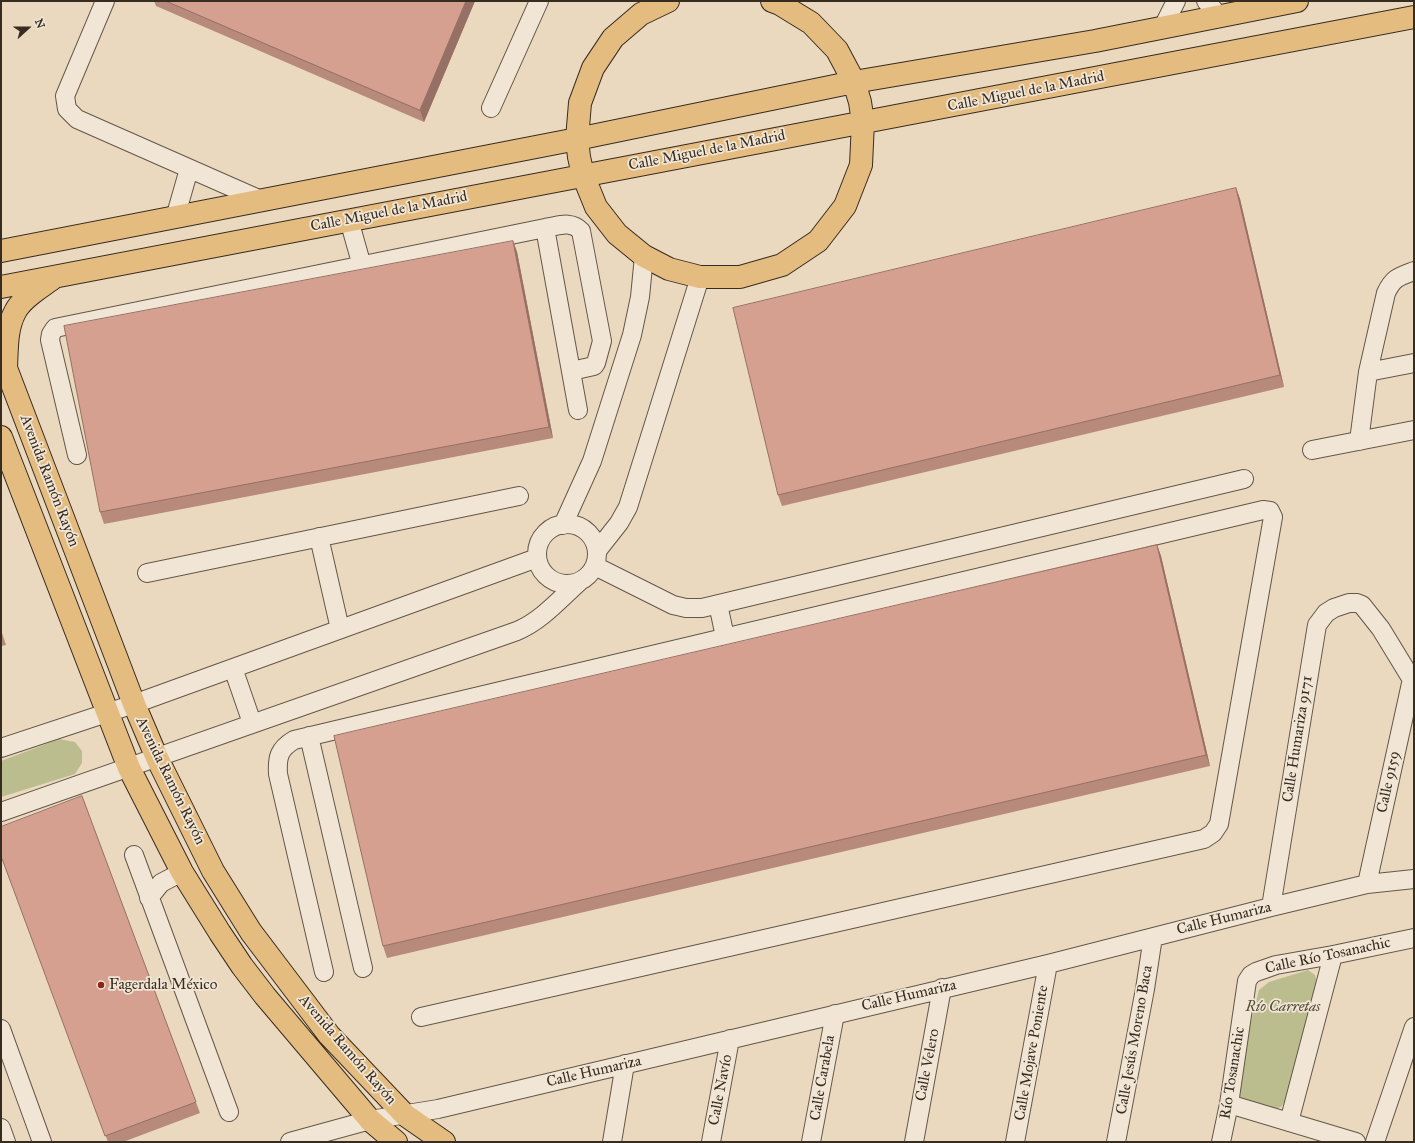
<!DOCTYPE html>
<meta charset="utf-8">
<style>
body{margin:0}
#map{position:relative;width:1415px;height:1143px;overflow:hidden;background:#ead8bf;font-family:"IM FELL Great Primer",serif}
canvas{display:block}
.frame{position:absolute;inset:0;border:2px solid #372c20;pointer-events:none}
.north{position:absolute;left:8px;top:8px;width:40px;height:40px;-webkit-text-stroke:3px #f1e6d5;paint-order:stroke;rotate:69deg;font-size:11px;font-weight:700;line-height:16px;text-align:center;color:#372c20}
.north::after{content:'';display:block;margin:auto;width:14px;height:18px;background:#372c20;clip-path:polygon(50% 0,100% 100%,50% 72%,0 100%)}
</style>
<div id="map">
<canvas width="1415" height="1143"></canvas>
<div class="frame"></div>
<div class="north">N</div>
</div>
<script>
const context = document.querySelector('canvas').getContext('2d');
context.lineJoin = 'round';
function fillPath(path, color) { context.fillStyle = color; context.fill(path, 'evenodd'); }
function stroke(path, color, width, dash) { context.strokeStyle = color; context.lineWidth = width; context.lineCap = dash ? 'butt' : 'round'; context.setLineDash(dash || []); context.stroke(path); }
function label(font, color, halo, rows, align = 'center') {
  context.font = font + ' "IM FELL Great Primer",serif'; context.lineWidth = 3.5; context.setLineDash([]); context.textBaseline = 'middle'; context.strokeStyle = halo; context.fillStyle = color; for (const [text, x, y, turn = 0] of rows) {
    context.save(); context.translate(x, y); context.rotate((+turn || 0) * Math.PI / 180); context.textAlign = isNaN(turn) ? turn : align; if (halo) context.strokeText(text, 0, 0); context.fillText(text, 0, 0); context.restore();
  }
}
fillPath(new Path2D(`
 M 59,739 L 75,742 L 82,751 L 82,763 L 75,774 L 1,797 L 1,761 Z
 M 1308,970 L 1315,975 L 1317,982 L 1285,1101 L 1281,1107 C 1267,1112 1248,1104 1237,1095 L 1235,1085 L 1259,990 L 1269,982 Z`), '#bcbd8e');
const minor = new Path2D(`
 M 105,1 L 65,96 L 67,109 L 77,119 L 263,201
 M 1206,1 L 1219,16
 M 1163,27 L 1176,1
 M 491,108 L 539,1
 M 175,218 L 189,169
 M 349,220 L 362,266
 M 545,228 L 578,410
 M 1368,372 L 1414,363
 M 1359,441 L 1368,372 L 1386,293 C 1393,278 1398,277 1414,271
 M 1312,450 L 1414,430
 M 77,455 L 50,340 L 51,334 L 55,328 L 545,228 C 558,226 571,220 581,231 L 601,336 L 602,341 L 596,363 L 594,366 L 571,371
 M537 554a30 30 0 1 1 60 0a30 30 0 1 1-60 0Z
 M 563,525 L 592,461 L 632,335 L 640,297 L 644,256
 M 319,537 L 340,629
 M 597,551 L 619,523 L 628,507 L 700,277
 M 595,566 L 673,605 L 686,608 L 702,608 L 1244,479
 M 147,573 L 519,496
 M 718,604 L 725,637
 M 233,668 L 252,723
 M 309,736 L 363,968
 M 1,748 L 134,704 L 537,558
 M 1,812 L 517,631 C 541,621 559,600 579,582
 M 134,855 L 229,1112
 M 1367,884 L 1412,679
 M 149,898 L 161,883 L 182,872
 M 1271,907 L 1317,625 L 1326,613 L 1334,608 L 1349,603 L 1357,603 L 1362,605 L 1381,629 L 1414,683
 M 324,972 L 278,774 C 277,757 279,749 294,740 L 1263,510 L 1270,511 L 1273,517 L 1219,824 L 1213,833 L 1204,839 L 421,1017
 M 1,1029 L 42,1142
 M 1229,1104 L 1356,1142
 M 1289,1122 L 1333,955
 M 1,1128 L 6,1142
 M 290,1142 L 370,1120 L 438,1109 L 1048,964 L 1271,907 L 1367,884 L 1414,879
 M 612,1142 L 625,1064
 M 711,1142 L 730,1039
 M 811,1142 L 835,1014
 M 914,1142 L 942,988
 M 1015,1142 L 1048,964
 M 1116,1142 L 1145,989 L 1153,937
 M 1221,1142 L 1229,1104 L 1247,981 L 1251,975 L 1256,972 L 1276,965 L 1333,955 L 1414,938
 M 1375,1142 L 1414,1027`);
const major = new Path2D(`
 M 668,1 L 641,14 L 613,38 L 593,68 L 580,103 L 577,139 L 579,157 L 583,175 L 596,207 L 617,234 L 644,256 L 669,269 L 700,277 L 740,277 L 782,265 L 818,241 L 845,206 L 861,165 L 863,122 L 860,102 L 854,82 L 837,50 L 811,23 L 780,4 L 772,1
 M 1,251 L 577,139 L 854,82 L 1095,41 L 1297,1
 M 1,287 C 471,193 944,111 1414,17
 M 1,355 L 134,704 L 157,758 L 213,871 L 251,932 L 329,1035 L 405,1115 L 444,1142
 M 6,368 C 7,349 6,329 15,312 C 22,298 40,288 52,279
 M 1,437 L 129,768 L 182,872 L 220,933 L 242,966 L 265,996 L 370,1120 L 396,1142`);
stroke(minor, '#645748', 20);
stroke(major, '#372c20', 24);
stroke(minor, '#f1e6d5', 18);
stroke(major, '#e5bc80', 22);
fillPath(new Path2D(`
 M 154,1 L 475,1 L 424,122 L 156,6 Z
 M 1236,188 L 1240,199 L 1284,387 L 782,506 L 778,495 Z
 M 513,241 L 517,252 L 553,438 L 104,524 L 100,512 Z
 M 1157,545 L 1161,556 L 1210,766 L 387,958 L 383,946 Z
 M 1,630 L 6,645 L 1,646 Z
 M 82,796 L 200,1113 L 123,1142 L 108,1142 L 1,856 Z`), '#b88a7c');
fillPath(new Path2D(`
 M 466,1 L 475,1 L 424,122 L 420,110 Z
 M 1236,188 L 1240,199 L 1284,387 L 1280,375 Z
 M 513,241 L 517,252 L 553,438 L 549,427 Z
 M 1157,545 L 1161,556 L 1210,766 L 1206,755 Z`), '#967065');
const building = new Path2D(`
 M 166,1 L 466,1 L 420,110 Z
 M 1236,188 L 1280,375 L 778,495 L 733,308 Z
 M 513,241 L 549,427 L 100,512 L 64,326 Z
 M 1157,545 L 1206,755 L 383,946 L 334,736 Z
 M 82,796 L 196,1102 L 105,1136 L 1,856 L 1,827 Z`);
fillPath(building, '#d6a090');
stroke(building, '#967065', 1);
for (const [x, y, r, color] of [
 [101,985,4,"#8f2418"]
]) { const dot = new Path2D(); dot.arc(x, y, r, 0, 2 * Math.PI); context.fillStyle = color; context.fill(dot); stroke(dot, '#f1e6d5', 1.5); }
label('15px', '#372c20', '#f1e6d5', [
 ["Calle Miguel de la Madrid",1026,92,-11],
 ["Calle Miguel de la Madrid",707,151,-11],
 ["Calle Miguel de la Madrid",389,212,-11],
 ["Avenida Ramón Rayón",49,481,69],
 ["Calle Humariza 9171",1298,739,-81],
 ["Avenida Ramón Rayón",170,781,64],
 ["Calle 9159",1389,782,-78],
 ["Calle Humariza",1224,919,-14],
 ["Calle Río Tosanachic",1328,956,-12],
 ["Calle Humariza",909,996,-13],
 ["Calle Jesús Moreno Baca",1135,1040,-80],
 ["Avenida Ramón Rayón",347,1050,49],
 ["Calle Mojave Poniente",1032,1053,-80],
 ["Calle Velero",928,1065,-79],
 ["Calle Humariza",594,1072,-13],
 ["Río Tosanachic",1233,1073,-81],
 ["Calle Carabela",823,1078,-80],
 ["Calle Navío",721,1090,-79]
]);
label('15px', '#372c20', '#f1e6d5', [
 ["Fagerdala México",109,985]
], 'left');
label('italic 15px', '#524936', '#f1e6d5', [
 ["Río Carretas",1283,1007]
]);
</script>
